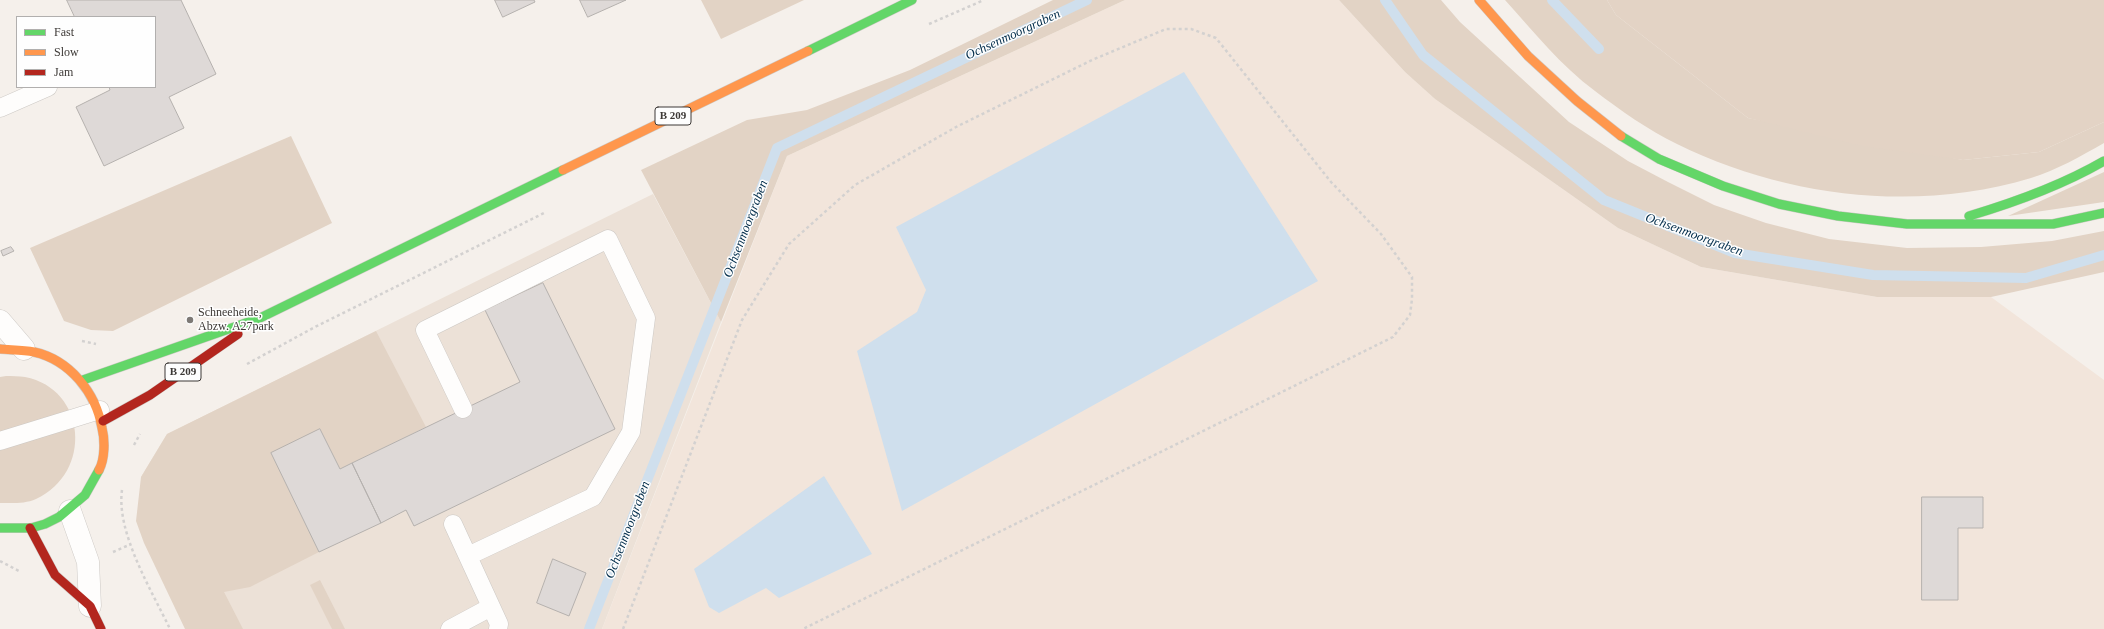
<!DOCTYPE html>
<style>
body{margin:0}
#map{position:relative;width:2104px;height:629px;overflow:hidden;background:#f5f0eb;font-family:"Times New Roman",serif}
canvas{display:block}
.legend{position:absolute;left:16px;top:16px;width:140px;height:72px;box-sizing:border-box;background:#fefefe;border:1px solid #b1afae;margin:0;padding:5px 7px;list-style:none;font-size:12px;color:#3d3936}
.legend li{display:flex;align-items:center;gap:8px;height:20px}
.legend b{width:20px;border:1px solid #b1afae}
</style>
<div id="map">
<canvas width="2104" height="629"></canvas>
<ul class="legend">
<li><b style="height:5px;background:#63d668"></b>Fast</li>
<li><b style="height:5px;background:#ff974d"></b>Slow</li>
<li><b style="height:5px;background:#b3261e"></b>Jam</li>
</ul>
</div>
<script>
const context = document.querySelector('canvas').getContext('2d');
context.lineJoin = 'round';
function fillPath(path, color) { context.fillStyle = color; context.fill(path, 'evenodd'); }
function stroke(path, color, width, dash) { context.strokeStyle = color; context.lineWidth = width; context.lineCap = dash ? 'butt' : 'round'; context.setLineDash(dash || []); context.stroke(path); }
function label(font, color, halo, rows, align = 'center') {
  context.font = font + ' "Times New Roman",serif'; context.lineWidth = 3; context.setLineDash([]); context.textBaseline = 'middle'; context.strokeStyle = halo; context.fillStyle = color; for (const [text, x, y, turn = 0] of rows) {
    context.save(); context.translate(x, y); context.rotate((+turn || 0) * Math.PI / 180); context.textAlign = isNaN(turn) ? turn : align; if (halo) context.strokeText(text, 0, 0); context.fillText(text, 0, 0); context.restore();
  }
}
fillPath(new Path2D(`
 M 653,194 L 721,322 L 602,629 L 213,629 L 141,477 L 167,434 Z`), '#ece1d7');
fillPath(new Path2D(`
 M 1125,0 L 1339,0 L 1405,72 L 1435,99 L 1618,228 L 1701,267 L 1877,297 L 1991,297 L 2104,380 L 2104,629 L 602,629 L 787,156 Z`), '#f2e5db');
fillPath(new Path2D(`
 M 701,0 L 804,0 L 721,39 Z
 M 1053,0 L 1125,0 L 787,156 L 721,322 L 641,170 L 747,120 L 807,110 L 910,70 Z
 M 1339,0 L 1441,0 L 1460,22 L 1569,122 L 1628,161 L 1668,182 L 1714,205 L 1766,223 L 1829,239 L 1907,248 L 1981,247 L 2052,241 L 2104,231 L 2104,272 L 1991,297 L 1877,297 L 1701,267 L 1618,228 L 1435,99 L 1405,72 Z
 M 1505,0 L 1607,0 L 1616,15 L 1748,118 L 1963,160 L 2039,152 L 2104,122 L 2104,143 C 2081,156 2057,170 2031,178 C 1915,213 1785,197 1677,144 C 1648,130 1620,110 1595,91 C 1561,66 1533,31 1505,0 Z
 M 291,136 L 332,223 L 113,331 L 91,330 L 64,321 L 30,248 Z
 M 2104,172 L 2104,202 L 2008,216 Z
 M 376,331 L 426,427 L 340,469 L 320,429 L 271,453 L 319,552 L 250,587 L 224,592 L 243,629 L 185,629 L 144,543 L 136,521 L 141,477 L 167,434 Z
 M 6,376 C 12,376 19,376 25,377 C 87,389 93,473 36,499 C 25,504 12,503 0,503 L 0,377 Z
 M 320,580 L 345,629 L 332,629 L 310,585 Z`), '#e2d3c5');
fillPath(new Path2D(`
 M 1607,0 L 2104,0 L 2104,122 L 2039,152 L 1963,160 L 1863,146 L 1748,118 L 1616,15 Z`), '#e3d3c5');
fillPath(new Path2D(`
 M 1184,72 L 1318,281 L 902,511 L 857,351 L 917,312 L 926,290 L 896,227 Z
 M 824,476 L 872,554 L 779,598 L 766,588 L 719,613 L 709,607 L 694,569 Z`), '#cfdfed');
stroke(new Path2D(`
 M 1385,0 L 1423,55 L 1604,200 L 1735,253 L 1873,275 L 2026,278 L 2104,255
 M 1552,0 L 1599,49
 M 589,629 L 777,148 L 1087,0`), '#cfdfed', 10);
const building = new Path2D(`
 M 67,0 L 181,0 L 216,74 L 169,97 L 184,128 L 104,166 L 76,107 L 110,90 L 109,87 L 155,87 L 155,17 L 75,17 Z
 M 495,0 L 534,0 L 535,2 L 503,17 Z
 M 580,0 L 626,0 L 588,17 Z
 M 11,247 L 14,251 L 3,256 L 1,251 Z
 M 543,283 L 615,429 L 414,526 L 406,510 L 381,523 L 352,463 L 520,382 L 485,310 Z
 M 320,429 L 340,469 L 352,463 L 381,523 L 319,552 L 271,453 Z
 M 1922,497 L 1983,497 L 1983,528 L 1958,528 L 1958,600 L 1922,600 Z
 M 553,559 L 586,573 L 569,616 L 537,603 Z`);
fillPath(building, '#ded9d7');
stroke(building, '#b5b1ae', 1);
const lane = new Path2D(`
 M 0,108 L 48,87
 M 463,409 L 425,330 L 608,239 L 646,318 L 631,432 L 593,497 L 468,556
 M 0,441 L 100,410
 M 453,524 L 499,624 L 498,629
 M 450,629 L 491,607`);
const street = new Path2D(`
 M 0,321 L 24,349
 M 70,511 L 88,562 L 90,606`);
const fast = new Path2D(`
 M 808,51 L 912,0
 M 1621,136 L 1659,159 L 1723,186 L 1779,204 L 1838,216 L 1907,224 L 2053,224 L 2104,213
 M 1969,216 C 2016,202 2061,186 2104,161
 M 83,380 L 260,318 L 563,170
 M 0,528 L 31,528 L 45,524 L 59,517 L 85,495 L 99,470`);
const slow = new Path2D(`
 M 1479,0 L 1528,56 L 1577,101 L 1621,136
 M 563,170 L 808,51
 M 0,349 C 11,350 23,350 34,352 C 70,360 96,393 102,428 C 105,440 105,459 99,470`);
const jam = new Path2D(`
 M 103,421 L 150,395 L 238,334
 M 30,528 L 55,575 L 90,606 L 101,629`);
stroke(lane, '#ccc8c4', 19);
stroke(street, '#ccc8c4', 23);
stroke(fast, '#ccc8c4', 10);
stroke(slow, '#ccc8c4', 10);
stroke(jam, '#ccc8c4', 10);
stroke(new Path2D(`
 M 929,24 L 984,0
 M 82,341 L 96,344
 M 247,364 L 315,327 L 544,213
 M 134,445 L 140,434
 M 122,490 C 116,533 152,591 170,629
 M 113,552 L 129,545
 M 0,561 L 19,571
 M 623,629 L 742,320 L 789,244 L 855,185 L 956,127 L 1092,60 L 1166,29 L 1191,29 L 1216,38 L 1331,182 L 1381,234 L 1412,277 L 1412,299 L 1410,315 L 1393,337 L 803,629`), '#d3d1d0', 2.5, [3, 3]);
stroke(lane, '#fefdfc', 18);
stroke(street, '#fefdfc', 22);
stroke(fast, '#63d668', 9);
stroke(slow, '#ff974d', 9);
stroke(jam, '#b3261e', 9);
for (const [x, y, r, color] of [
 [190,320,4,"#7d7975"]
]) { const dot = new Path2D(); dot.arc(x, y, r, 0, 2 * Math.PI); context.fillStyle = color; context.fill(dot); stroke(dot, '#fefefe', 1.5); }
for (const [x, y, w] of [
 [673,116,36],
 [183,372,36]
]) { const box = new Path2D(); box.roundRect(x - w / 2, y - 9, w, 18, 3); context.fillStyle = '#fefefe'; context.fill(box); stroke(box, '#3d3936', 1); }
label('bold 11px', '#3d3936', null, [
 ["B 209",673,116],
 ["B 209",183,372]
]);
label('12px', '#3d3936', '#fefefe', [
 ["Schneeheide,",198,313],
 ["Abzw. A27park",198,327]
], 'left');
label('italic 13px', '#002c4a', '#fefefe', [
 ["Ochsenmoorgraben",1013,35,-25],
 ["Ochsenmoorgraben",746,229,-69],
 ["Ochsenmoorgraben",1694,235,20],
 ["Ochsenmoorgraben",628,530,-69]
]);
</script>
